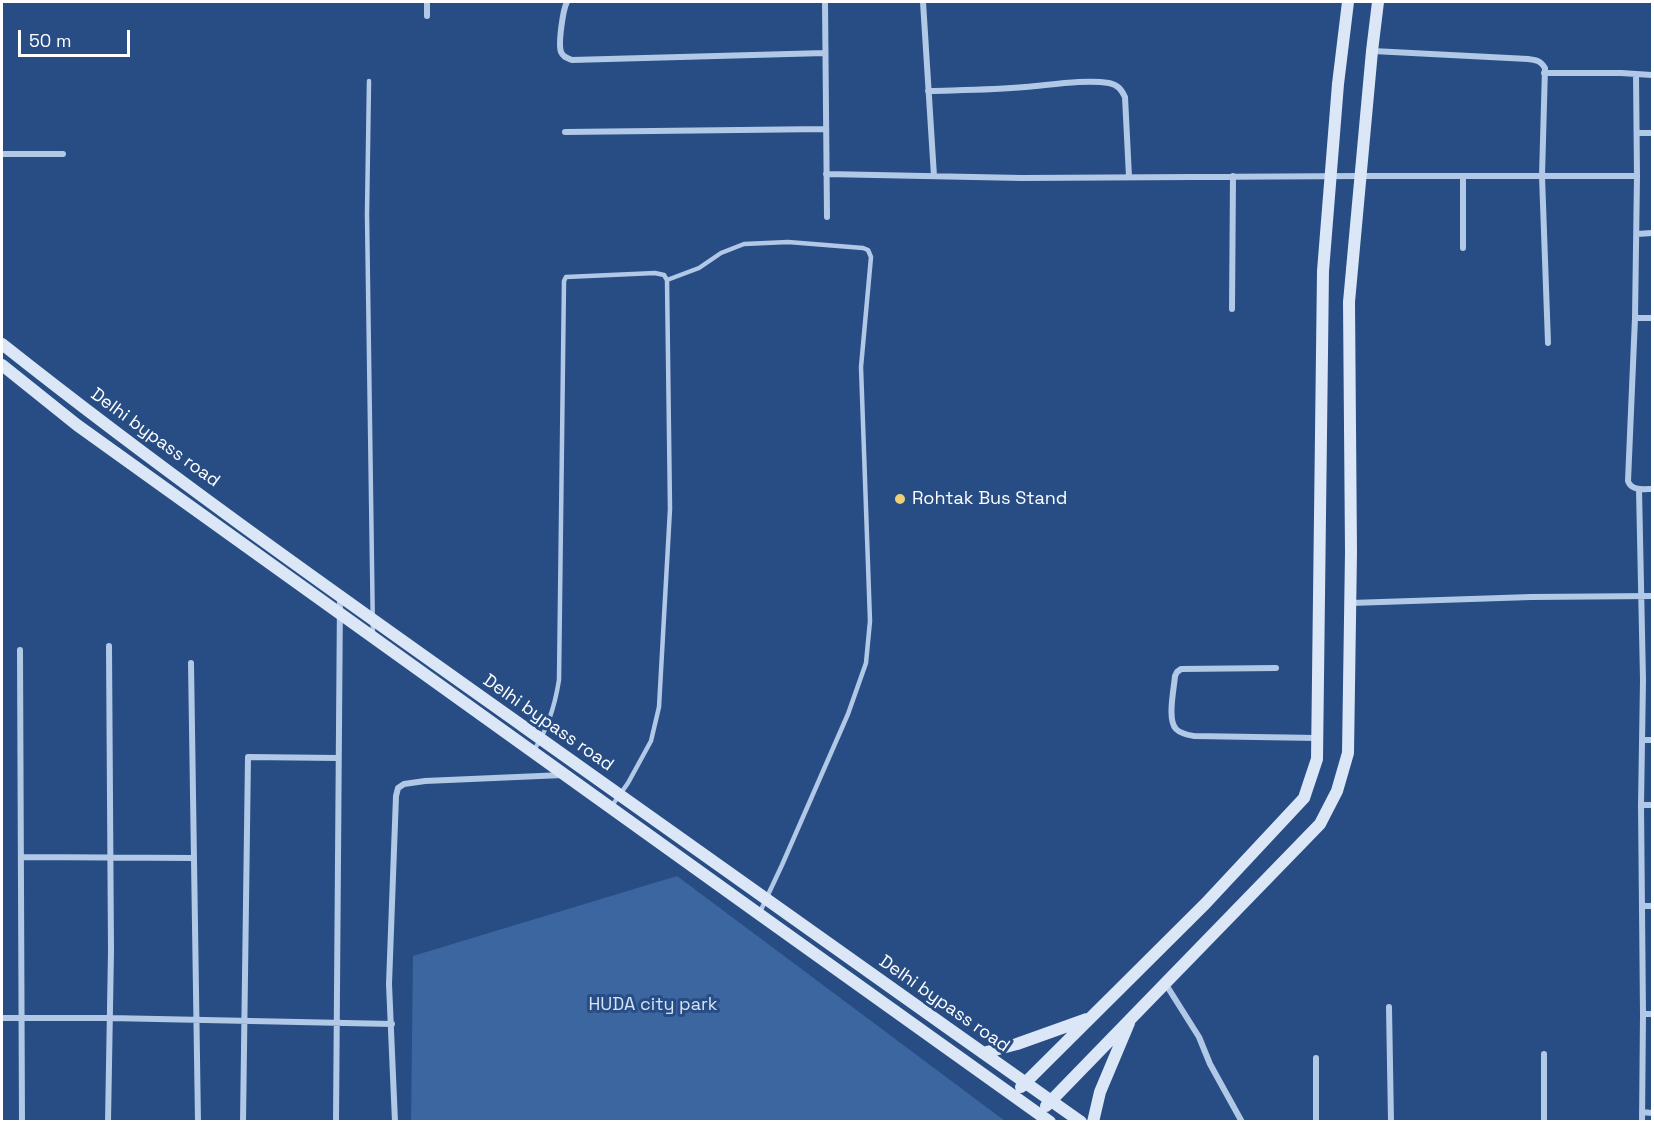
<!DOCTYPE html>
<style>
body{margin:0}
#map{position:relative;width:1654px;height:1123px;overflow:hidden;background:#274d84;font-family:"Space Grotesk",sans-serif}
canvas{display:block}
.frame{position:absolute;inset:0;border:3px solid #fff;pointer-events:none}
.scale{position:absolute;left:18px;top:30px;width:112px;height:27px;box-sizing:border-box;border:3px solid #fff;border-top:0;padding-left:8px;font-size:18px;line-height:21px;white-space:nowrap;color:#fff;-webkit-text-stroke:4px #274d84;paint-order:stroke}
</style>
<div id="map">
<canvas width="1654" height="1123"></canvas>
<div class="frame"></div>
<div class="scale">50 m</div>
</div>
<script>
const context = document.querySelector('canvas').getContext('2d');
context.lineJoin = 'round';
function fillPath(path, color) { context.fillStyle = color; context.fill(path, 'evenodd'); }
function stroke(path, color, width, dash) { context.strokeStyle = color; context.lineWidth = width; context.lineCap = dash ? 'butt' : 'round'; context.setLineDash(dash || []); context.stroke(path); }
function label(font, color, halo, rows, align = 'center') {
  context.font = font + ' "Space Grotesk",sans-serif'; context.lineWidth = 6; context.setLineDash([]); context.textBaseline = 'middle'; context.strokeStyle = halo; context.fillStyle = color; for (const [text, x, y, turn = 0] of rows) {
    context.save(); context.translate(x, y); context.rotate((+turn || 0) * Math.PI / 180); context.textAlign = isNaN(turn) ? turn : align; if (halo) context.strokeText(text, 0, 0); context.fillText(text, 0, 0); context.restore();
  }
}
fillPath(new Path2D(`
 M 677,876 L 1005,1121 L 411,1121 L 413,956 Z`), '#3c66a0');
stroke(new Path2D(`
 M 369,81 L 367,214 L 373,636
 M 667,280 L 699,268 L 721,253 L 744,244 L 788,242 L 863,248 L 868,250 L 871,257 L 861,367 L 870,621 L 866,663 L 848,714 L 782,865 L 760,912
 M 534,750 C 548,729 555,705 559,680 L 564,281 L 566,277 L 655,273 L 664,275 L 667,280 L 670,509 L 659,707 L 651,741 L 628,783 L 611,807`), '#b1c8e7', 4.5);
stroke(new Path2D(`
 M 427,2 L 427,16
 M 567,2 C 563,9 558,44 561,52 C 563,57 567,58 572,60 L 825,53
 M 825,2 L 827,217
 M 923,2 L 934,176
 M 1373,51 L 1528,59 C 1536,60 1540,60 1545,68 L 1542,176 L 1548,343
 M 1544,73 L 1621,73 L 1652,75
 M 1636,75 L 1637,176
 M 928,91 C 961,90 993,90 1025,87 C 1050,85 1085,79 1109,83 C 1118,85 1121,89 1125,97 L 1129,177
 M 565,132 L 826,129
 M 1637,133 L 1652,133
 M 2,154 L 63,154
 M 826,174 L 1022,178 L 1361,176 L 1637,176 L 1635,318 L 1628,481 C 1631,491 1644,489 1652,489
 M 1463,176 L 1463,248
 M 1637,234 L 1652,233
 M 1232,309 L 1233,176
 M 1635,318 L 1652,318
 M 1639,489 L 1643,680 L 1641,805 L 1643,1014 L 1642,1122
 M 1351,603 L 1531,597 L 1652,596
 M 20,650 L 22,1122
 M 191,663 L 198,1122
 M 1276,668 L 1181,669 L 1177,672 L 1175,676 C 1174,689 1167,720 1176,729 C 1181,734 1188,735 1194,736 L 1317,738
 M 1642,740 L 1652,740
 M 1641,805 L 1652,805
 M 22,857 L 194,858
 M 1642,906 L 1652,906
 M 1165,983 L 1199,1037 L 1210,1064 L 1242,1122
 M 1389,1007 L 1391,1122
 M 1643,1014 L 1652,1014
 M 2,1018 L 110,1018 L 392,1024
 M 1316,1058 L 1316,1122
 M 1642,1112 L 1652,1113
 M 108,1122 L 111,951 L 109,646
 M 243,1122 L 248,757 L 338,758
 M 336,1122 L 340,596
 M 395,1122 L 389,984 L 396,796 L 398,788 L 404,784 L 425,781 L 563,775
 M 1544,1122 L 1544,1054`), '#b1c8e7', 6);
stroke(new Path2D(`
 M 2,344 C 171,478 348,602 524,727 C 710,859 895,991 1081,1122
 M 2,365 L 77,425 L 759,914 L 1050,1122
 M 983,1053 L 1017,1044 L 1087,1019
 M 1021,1087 L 1205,904 L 1304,798 L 1317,759 L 1323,271 L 1338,84 L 1348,2
 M 1046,1106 L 1320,824 L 1337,791 L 1348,753 L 1351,552 L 1349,302 L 1372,51 L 1378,2
 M 1093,1122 L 1100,1092 L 1129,1023`), '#dbe6f6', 12);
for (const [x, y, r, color] of [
 [900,499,6,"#efd077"]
]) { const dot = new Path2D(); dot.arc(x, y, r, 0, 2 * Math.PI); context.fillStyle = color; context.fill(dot); stroke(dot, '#274d84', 2); }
label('18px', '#fff', '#274d84', [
 ["Delhi bypass road",155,438,36],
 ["Delhi bypass road",548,723,35],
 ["Delhi bypass road",944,1004,35]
]);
label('18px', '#fff', '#274d84', [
 ["Rohtak Bus Stand",912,499]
], 'left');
label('18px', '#d5e3f6', '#274d84', [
 ["HUDA city park",653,1005]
]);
</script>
